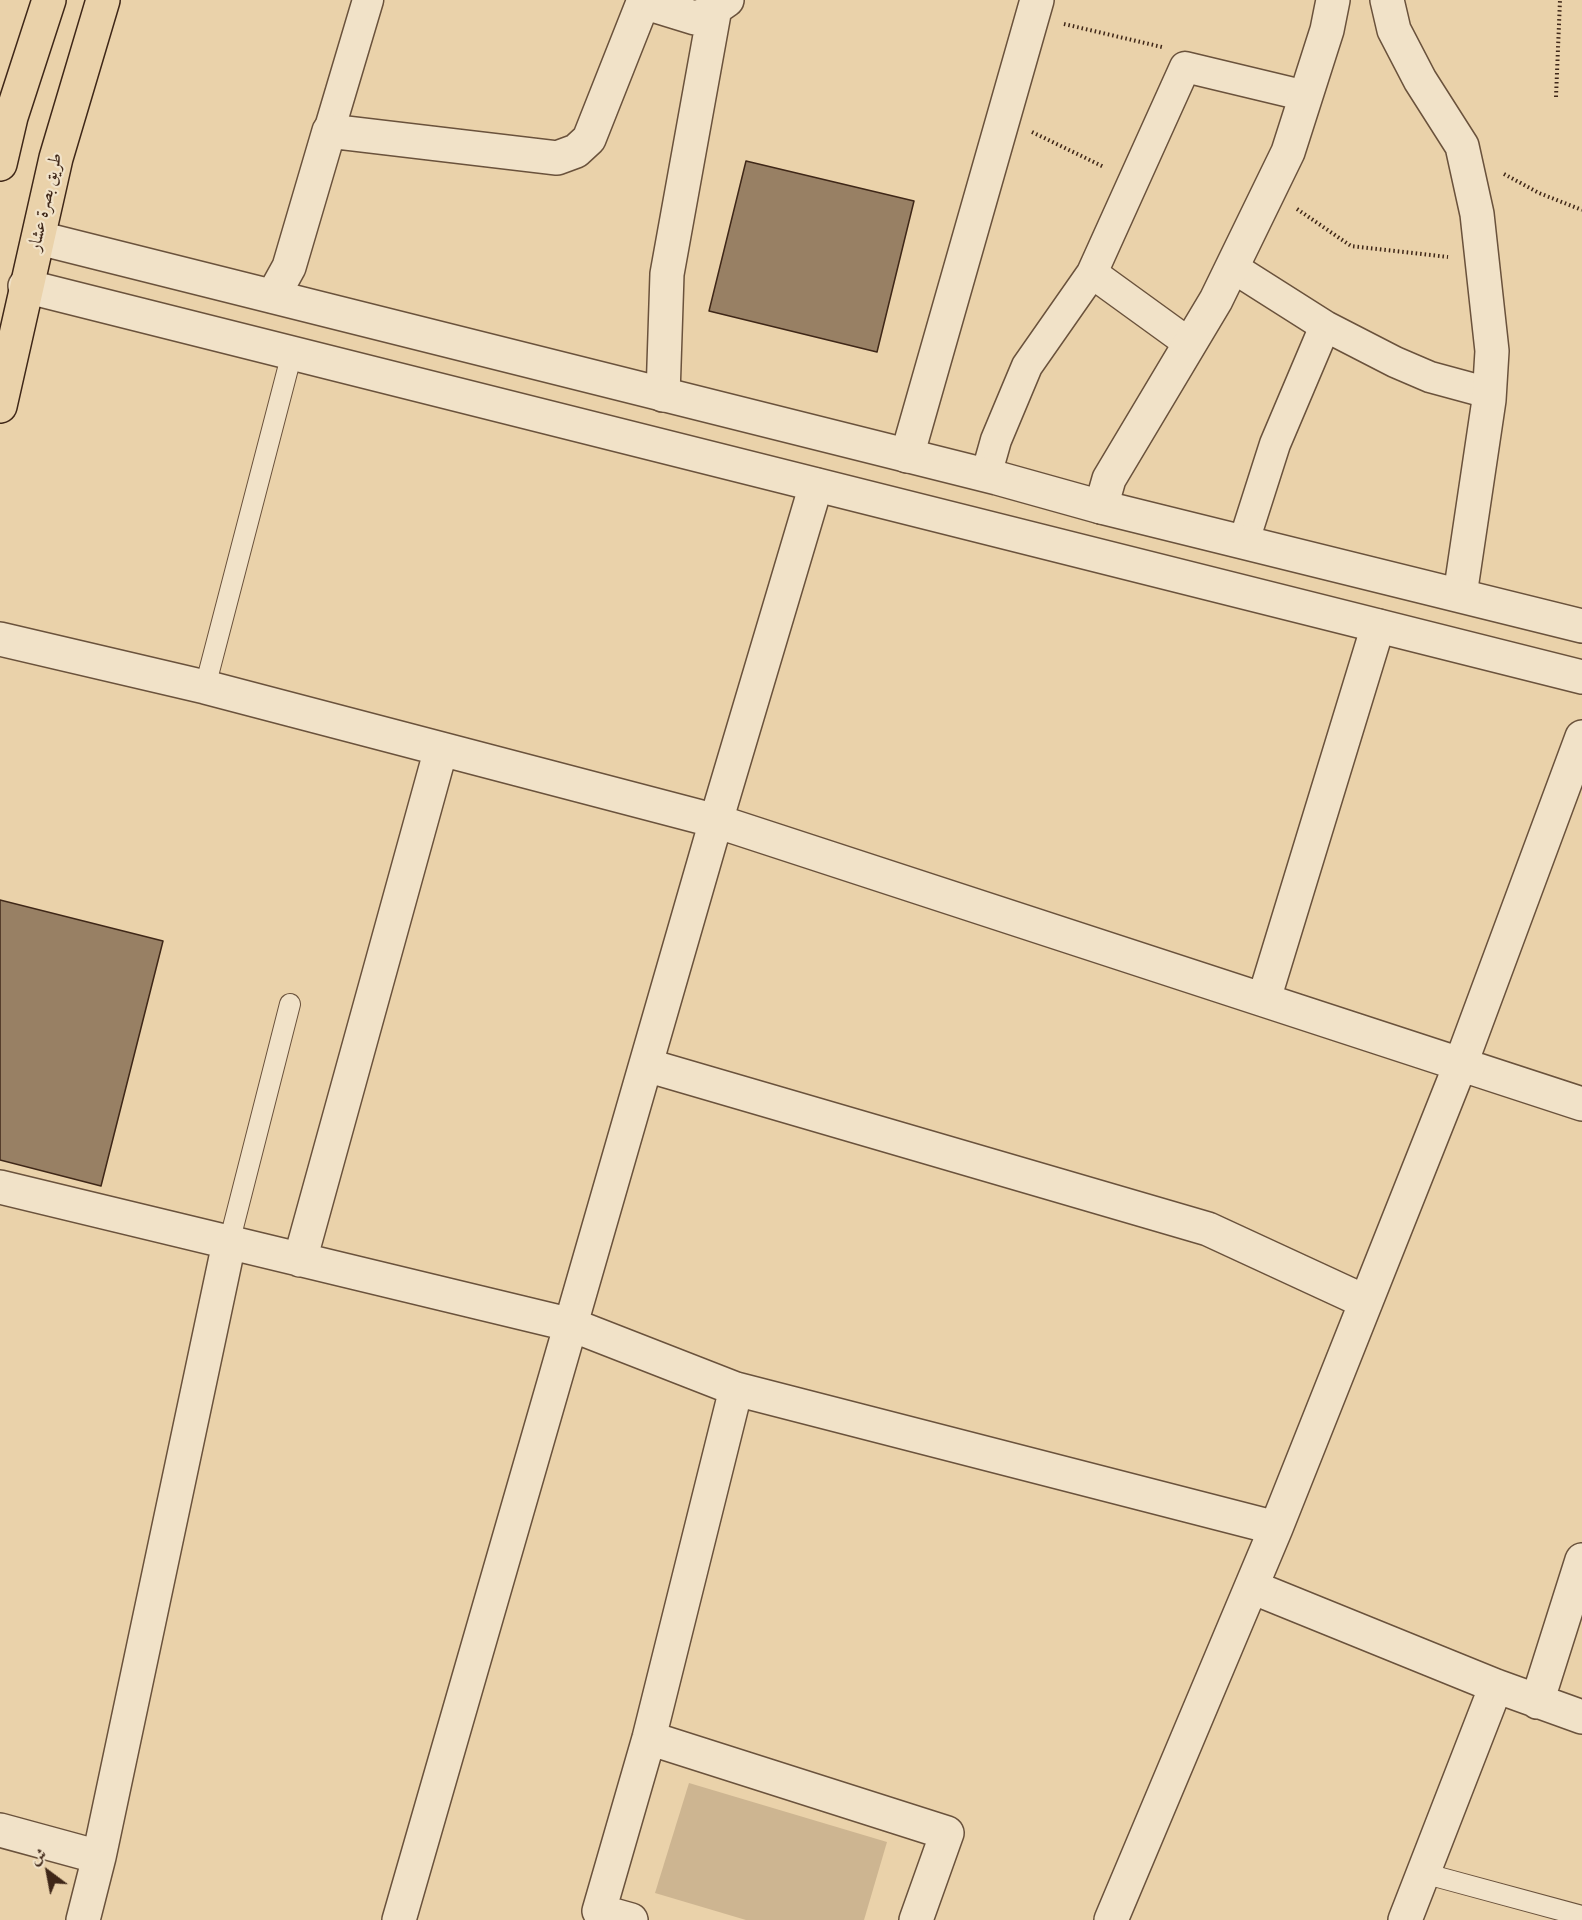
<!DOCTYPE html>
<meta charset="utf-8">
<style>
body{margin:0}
#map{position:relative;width:1582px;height:1920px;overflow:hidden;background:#ead2aa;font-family:"IM FELL French Canon",Amiri,serif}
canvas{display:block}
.north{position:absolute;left:18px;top:1842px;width:60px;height:60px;-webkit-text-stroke:4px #f1e2c8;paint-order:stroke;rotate:328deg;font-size:16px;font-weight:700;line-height:24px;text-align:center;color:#3f2718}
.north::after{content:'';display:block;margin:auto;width:21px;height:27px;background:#3f2718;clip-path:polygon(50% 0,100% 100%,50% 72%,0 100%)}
</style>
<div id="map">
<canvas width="1582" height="1920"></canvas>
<div class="north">ش</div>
</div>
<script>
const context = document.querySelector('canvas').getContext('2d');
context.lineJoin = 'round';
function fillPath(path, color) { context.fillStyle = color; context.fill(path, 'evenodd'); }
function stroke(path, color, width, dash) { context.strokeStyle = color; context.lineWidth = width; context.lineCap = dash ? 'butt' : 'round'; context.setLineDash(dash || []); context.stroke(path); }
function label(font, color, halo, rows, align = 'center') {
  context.font = font + ' "IM FELL French Canon",Amiri,serif'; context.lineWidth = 4.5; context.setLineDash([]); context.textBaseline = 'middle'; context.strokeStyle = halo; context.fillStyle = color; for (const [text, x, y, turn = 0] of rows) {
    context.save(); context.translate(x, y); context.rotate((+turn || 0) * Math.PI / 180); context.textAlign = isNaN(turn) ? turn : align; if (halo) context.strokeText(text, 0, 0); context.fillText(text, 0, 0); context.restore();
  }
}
fillPath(new Path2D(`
 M 689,1783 L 887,1842 L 864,1920 L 746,1920 L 655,1893 Z`), '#cdb591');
const building = new Path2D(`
 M 746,161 L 914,201 L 877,352 L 709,311 Z
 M 0,900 L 163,941 L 101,1186 L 0,1160 Z`);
fillPath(building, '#988064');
stroke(building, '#3f2718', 1.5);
const service = new Path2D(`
 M 205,687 L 292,353
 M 229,1243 L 290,1004
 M 1423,1873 L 1582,1916`);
const pedestrian = new Path2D(`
 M 329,131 L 368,0
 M 1232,267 L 1325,326 L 1275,444 L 1244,541
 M 1325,326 L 1395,362 L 1430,377 L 1489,393
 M 1190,344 L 1092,273 L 1185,67 L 1306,96
 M 997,478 L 987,472 L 996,440 L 1027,366 L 1092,273`);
const minor = new Path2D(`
 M 1387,0 L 1394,30 L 1420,80 L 1462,146 L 1477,214 L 1492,351 L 1489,400 L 1460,595
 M 643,2 L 695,18 L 707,14 L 727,0
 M 273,296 L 289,267 L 329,131 L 557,158 L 576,151 L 589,139 L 644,0
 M 663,395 L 667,274 L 715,8
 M 907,456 L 1037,0
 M 1101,507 L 1109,479 L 1216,300 L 1288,152 L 1327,30 L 1333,0
 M 0,639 L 205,687 L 716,821 L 1582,1104
 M 1264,999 L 1378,626
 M 646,1065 L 1208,1229 L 1366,1302
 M 0,1187 L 572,1325 L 736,1389 L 1276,1528
 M 300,1260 L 441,749
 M 1252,1587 L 1496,1686 L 1582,1717
 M 1537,1702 L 1582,1560
 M 649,1738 L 947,1833 L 916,1920
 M 0,1830 L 99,1857
 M 83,1920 L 99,1857 L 229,1243
 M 399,1920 L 716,821 L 816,485
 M 631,1920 L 599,1911 L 649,1738 L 736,1389
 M 1111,1920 L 1276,1528 L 1461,1063 L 1582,737
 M 1405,1920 L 1496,1686`);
const tertiary = new Path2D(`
 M 39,238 L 997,478 L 1101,507 L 1582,626
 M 25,286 L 1582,677`);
const primary = new Path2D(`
 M 0,164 L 11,117 L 49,0
 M 0,406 L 56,158 L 103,0`);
stroke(service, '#6a523c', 22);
stroke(pedestrian, '#6a523c', 33);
stroke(minor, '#6a523c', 36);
stroke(tertiary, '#6a523c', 36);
stroke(primary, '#3f2718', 36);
stroke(new Path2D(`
 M 1064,24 L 1162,47
 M 1556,97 L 1560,0
 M 1032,132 L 1104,167
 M 1504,174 L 1539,193 L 1582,210
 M 1297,209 L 1351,246 L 1448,257`), '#3f2718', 4, [1.5, 3]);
stroke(service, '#f1e2c8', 20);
stroke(pedestrian, '#f1e2c8', 30);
stroke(minor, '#f1e2c8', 33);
stroke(tertiary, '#f1e2c8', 33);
stroke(primary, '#ead2aa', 33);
label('18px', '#3f2718', '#f1e2c8', [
 ["طريق بصرة عشار",46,202,-77]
]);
</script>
